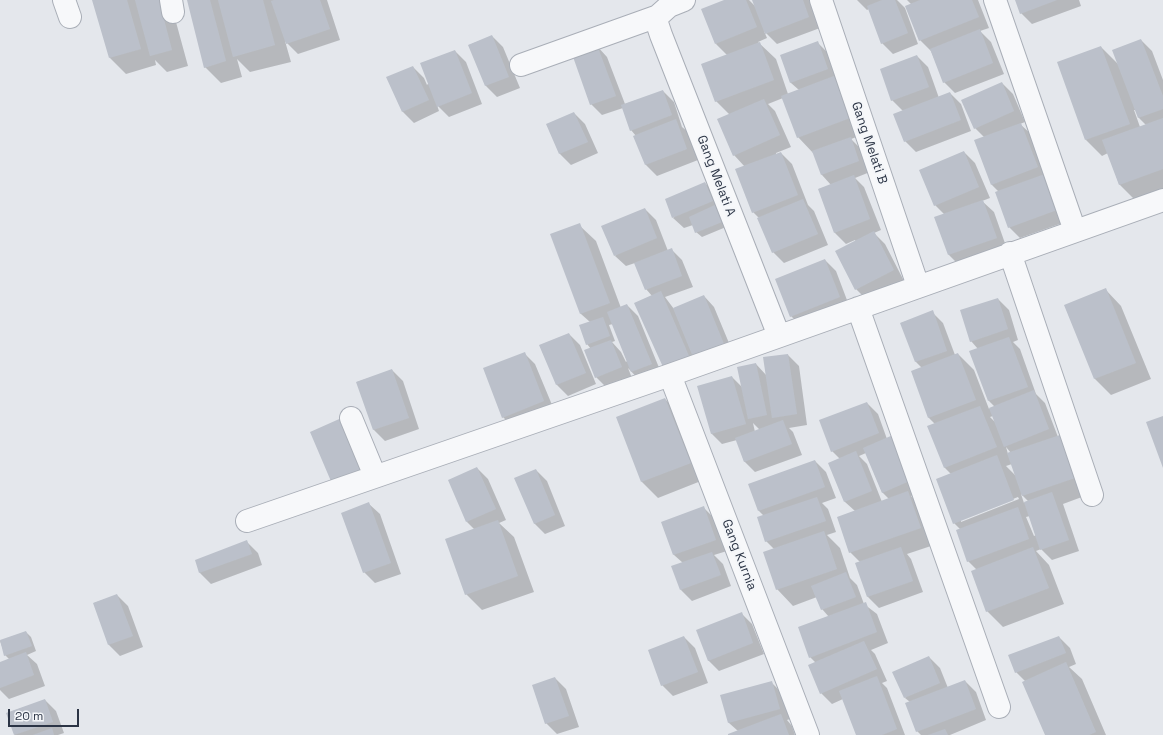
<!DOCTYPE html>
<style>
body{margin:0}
#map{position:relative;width:1163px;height:735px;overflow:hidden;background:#e4e7ec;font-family:"Space Grotesk",sans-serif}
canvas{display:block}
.scale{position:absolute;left:8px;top:709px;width:71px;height:18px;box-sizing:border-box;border:2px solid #2b3445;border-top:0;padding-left:5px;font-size:12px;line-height:14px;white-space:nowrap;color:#2b3445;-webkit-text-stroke:3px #f4f6f9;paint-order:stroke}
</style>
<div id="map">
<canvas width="1163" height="735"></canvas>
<div class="scale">20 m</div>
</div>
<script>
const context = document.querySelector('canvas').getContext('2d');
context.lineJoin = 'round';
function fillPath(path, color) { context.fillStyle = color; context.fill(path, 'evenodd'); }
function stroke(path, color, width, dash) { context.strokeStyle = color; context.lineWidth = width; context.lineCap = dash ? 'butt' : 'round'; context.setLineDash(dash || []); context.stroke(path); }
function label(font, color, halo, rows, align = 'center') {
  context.font = font + ' "Space Grotesk",sans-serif'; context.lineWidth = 4; context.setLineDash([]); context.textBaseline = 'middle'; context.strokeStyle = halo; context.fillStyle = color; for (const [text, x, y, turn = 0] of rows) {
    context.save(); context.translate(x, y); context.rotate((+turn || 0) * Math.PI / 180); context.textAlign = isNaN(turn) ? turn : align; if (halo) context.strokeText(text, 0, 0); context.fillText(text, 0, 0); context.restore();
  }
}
fillPath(new Path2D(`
 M 93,0 L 170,0 L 188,66 L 167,72 L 155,60 L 156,65 L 126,74 L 110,58 Z
 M 188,0 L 327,0 L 340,40 L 298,54 L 285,41 L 291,62 L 250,72 L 237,59 L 242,77 L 221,83 L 205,67 Z
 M 727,0 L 749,0 L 756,7 L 753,0 L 809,0 L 820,28 L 777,44 L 764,31 L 767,38 L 758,42 L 776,59 L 788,94 L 799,90 L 791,83 L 781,56 L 817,42 L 828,53 L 865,134 L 851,139 L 862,150 L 870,172 L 855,178 L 864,187 L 881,230 L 874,233 L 885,244 L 904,281 L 867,300 L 856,289 L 856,242 L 855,240 L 846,244 L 835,233 L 819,189 L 831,185 L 822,175 L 814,154 L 798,137 L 783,98 L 768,104 L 775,111 L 791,147 L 776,153 L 776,155 L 781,153 L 792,164 L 808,205 L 814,211 L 828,245 L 784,263 L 773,252 L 759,218 L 753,212 L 745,167 L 734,155 L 730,115 L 716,101 L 727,55 L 716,44 Z
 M 857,0 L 897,0 L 905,8 L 918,44 L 893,54 L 882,43 L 869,9 L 867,10 Z
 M 907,0 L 978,0 L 989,28 L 980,31 L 991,42 L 1004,74 L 955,93 L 944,82 L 931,51 L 920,40 L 912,5 Z
 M 1016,0 L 1079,0 L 1081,6 L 1032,24 L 1021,13 Z
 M 492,36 L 503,47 L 520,88 L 497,97 L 486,86 L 469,45 Z
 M 1141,40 L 1152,51 L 1163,80 L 1163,191 L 1136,201 L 1119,184 L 1108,153 L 1102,156 L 1086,140 L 1101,47 L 1119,65 ZM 1134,110 L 1136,110 L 1139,118 L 1146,125 L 1140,127 Z
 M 597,46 L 607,57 L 625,104 L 663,91 L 674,102 L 682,127 L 687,131 L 698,160 L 657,176 L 646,165 L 635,136 L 636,136 L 631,130 L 623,108 L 602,115 L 591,104 Z
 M 455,51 L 466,62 L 482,104 L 449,117 L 437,105 L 439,111 L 414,123 L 403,112 L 388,78 L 413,67 L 424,78 L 427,85 Z
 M 917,56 L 928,67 L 939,98 L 950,93 L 961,104 L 971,131 L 916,152 L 905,141 L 903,111 L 892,100 Z
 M 1002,83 L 1013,94 L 1025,122 L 1020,124 L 1032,135 L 1068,221 L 1020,238 L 1009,227 L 999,192 L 992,185 L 985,138 L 975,128 Z
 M 574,113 L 585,124 L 598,153 L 571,165 L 560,154 L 547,125 Z
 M 964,152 L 975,163 L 990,198 L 982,201 L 994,212 L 1007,249 L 960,266 L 949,255 L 935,218 L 945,215 L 935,205 Z
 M 705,183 L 716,194 L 726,227 L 702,237 L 696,232 L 693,225 L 684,228 L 673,218 Z
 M 645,209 L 656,220 L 668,251 L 671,249 L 682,260 L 693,287 L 665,297 L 674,309 L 704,296 L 714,307 L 734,355 L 675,378 L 652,296 L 646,289 L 635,263 L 626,266 L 615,256 Z
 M 579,225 L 596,241 L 621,308 L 627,305 L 638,316 L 662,375 L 642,383 L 628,368 L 632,378 L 607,388 L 596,377 L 591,349 L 587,344 L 590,322 L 581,314 L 552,235 ZM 613,324 L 627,361 L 626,362 L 621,352 L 612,342 L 615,341 L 609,325 Z
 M 825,260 L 836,271 L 850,308 L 802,327 L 791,316 Z
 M 1105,289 L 1121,306 L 1151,379 L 1111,395 L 1095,379 L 1065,306 Z
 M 998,299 L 1009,310 L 1018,340 L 1013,342 L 1020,349 L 1036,394 L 1045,403 L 1058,437 L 1060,436 L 1076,452 L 1090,494 L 1063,504 L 1079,551 L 1052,560 L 1041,549 L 1036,551 L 1049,565 L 1064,604 L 1003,627 L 987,611 L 977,570 L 968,561 L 960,529 L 954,523 L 951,474 L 945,468 L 928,427 L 935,424 L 929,418 L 912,372 L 922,368 L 916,362 L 901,323 L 932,312 L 943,323 L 955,355 L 958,354 L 974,370 L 989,409 L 995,407 L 989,401 L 971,352 L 978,349 L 971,341 ZM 993,416 L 995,422 L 990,417 ZM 1006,447 L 1011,453 L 1008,454 ZM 1012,464 L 1016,476 L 1006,466 ZM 1021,494 L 1028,501 L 1024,503 ZM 1018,497 L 1019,499 L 961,522 L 961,520 ZM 1030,516 L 1036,535 L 1034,536 L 1026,517 Z
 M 569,334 L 580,345 L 596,384 L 568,396 L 557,385 L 540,346 Z
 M 524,353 L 535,364 L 555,412 L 514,428 L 503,417 Z
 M 788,355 L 799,366 L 807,425 L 789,428 L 793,432 L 802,455 L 755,472 L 744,461 L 737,440 L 722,444 L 711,433 L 732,377 L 742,387 L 756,364 L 767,376 ZM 753,423 L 760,430 L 755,432 Z
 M 392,370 L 403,381 L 419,429 L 385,441 L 374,430 L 357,382 Z
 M 665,399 L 681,415 L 706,479 L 658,498 L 642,482 L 617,418 Z
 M 867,403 L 878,414 L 887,439 L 922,491 L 911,496 L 924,509 L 937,544 L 907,554 L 911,559 L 923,592 L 879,608 L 868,597 L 856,563 L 860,562 L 850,552 L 855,511 L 845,502 L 840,459 L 832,451 ZM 866,453 L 882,492 L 889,499 L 882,502 L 867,464 L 859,456 Z
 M 815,461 L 826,472 L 836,498 L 822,503 L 828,509 L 836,532 L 827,535 L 840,548 L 850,578 L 857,585 L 864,604 L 877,614 L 888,643 L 871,650 L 875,654 L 887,681 L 882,683 L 887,688 L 905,735 L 857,735 L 843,699 L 832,704 L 821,693 L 816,663 L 810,657 L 829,617 L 822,609 L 817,597 L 793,606 L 777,589 L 774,549 L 766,541 L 764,516 L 759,511 L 750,485 Z
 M 477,468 L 488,479 L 506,520 L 499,523 L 514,537 L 534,592 L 482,610 L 466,594 L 475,530 L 467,522 Z
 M 536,470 L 547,481 L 565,526 L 545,534 L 534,523 Z
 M 369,504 L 380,514 L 401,574 L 375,583 L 364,572 Z
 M 703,507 L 714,518 L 727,551 L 714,555 L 723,564 L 731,586 L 692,601 L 681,590 L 683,563 L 674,555 L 662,523 Z
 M 247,542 L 258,553 L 262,565 L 211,584 L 200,573 L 196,561 Z
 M 117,595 L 128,606 L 143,647 L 120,656 L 109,645 L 94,603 Z
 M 741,613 L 752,624 L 764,654 L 719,671 L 708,660 Z
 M 26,632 L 31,637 L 36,651 L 27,655 L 37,664 L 45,686 L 9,699 L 0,690 L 0,663 L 9,659 L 5,655 L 0,641 Z
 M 684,637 L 695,648 L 708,683 L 673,696 L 662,685 Z
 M 1059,637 L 1070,648 L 1076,664 L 1069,667 L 1082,679 L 1106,735 L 1046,735 L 1025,681 L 1016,672 Z
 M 929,657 L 940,668 L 948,688 L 965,681 L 976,692 L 986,720 L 950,735 L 921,735 L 917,731 L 910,702 L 905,698 Z
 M 555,678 L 566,689 L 579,727 L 557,734 L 546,723 Z
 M 771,682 L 782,693 L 790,719 L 787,720 L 792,726 L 795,735 L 729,735 L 738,731 L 729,723 L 722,696 Z
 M 45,700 L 56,711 L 64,733 L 58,735 L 15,735 L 7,713 Z`), '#0003');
fillPath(new Path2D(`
 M 92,0 L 127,0 L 141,49 L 109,58 Z
 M 135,0 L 159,0 L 172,50 L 150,56 Z
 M 187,0 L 210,0 L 226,61 L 204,68 Z
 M 218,0 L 263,0 L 275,45 L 233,57 Z
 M 274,0 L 320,0 L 330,29 L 286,44 L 271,1 Z
 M 724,0 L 746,0 L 757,27 L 715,44 L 701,9 Z
 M 752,0 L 803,0 L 809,17 L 765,34 Z
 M 882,0 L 895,0 L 908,33 L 881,44 L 867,6 Z
 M 920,0 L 972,0 L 979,17 L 919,41 L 905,6 Z
 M 1015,0 L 1057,0 L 1020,14 Z
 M 980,29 L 993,63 L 943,83 L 930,49 Z
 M 492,35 L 509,77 L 485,86 L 468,45 Z
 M 1141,39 L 1163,96 L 1163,109 L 1138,118 L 1112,50 Z
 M 818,41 L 828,69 L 790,83 L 780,55 Z
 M 760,42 L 774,80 L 715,102 L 701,64 Z
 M 597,45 L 616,96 L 590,105 L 572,54 Z
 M 1101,46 L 1130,124 L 1085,140 L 1057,62 Z
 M 455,50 L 472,93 L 437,107 L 420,63 Z
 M 917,55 L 929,87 L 891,101 L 880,69 Z
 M 413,66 L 429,100 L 402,112 L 386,77 Z
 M 834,76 L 850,118 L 797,138 L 781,96 Z
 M 1002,82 L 1014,111 L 974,129 L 961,100 Z
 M 663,90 L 672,115 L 630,131 L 621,105 Z
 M 950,92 L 961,120 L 904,142 L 893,114 Z
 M 764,99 L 780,135 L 733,156 L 717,119 Z
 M 574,112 L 588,142 L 559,154 L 546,124 Z
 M 1163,118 L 1163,169 L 1119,185 L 1102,140 Z
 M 676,119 L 687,149 L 645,165 L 633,136 Z
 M 1021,123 L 1038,167 L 991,185 L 974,140 Z
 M 851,137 L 859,161 L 821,175 L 812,151 Z
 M 964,151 L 979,187 L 934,206 L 919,170 Z
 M 781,152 L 798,195 L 752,213 L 735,169 Z
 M 1045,174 L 1057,210 L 1008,228 L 995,192 Z
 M 854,175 L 870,219 L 834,233 L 818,189 Z
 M 705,182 L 713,201 L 672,218 L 665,199 Z
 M 803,199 L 818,234 L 772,253 L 757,218 Z
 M 983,200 L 997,238 L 948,255 L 934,217 Z
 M 715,205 L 722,222 L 695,233 L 689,217 Z
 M 645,208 L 657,238 L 614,256 L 601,226 Z
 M 580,223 L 610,303 L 580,314 L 550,234 Z
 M 874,231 L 894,270 L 855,290 L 835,251 Z
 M 672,248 L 682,276 L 645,290 L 634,263 Z
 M 825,259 L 840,297 L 790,317 L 775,279 Z
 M 1106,288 L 1136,363 L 1094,379 L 1064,305 Z
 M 661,291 L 689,356 L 663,367 L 634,303 Z
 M 704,295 L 724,344 L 693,357 L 673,308 Z
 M 998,298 L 1008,329 L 970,342 L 960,310 Z
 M 627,304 L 652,364 L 631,372 L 607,312 Z
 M 933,310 L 947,351 L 915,362 L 900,323 Z
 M 603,317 L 610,336 L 586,345 L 579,325 Z
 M 569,333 L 586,373 L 556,385 L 539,345 Z
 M 1009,337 L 1028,387 L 988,401 L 969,351 Z
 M 611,340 L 622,367 L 595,378 L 584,350 Z
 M 525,352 L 544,401 L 502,418 L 483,368 Z
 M 958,353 L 976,400 L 928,418 L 911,371 Z
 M 788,354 L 797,414 L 772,418 L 763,357 Z
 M 756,363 L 767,415 L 748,419 L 737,367 Z
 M 392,369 L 409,418 L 373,430 L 356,382 Z
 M 732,376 L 746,424 L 711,434 L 697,386 Z
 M 1034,390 L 1049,429 L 1004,447 L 989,408 Z
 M 665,398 L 691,463 L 641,482 L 616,417 Z
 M 867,402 L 879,433 L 831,452 L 819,420 Z
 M 980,406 L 997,447 L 944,468 L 927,426 Z
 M 346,416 L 369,470 L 333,486 L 310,432 Z
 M 1163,416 L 1163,468 L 1146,422 Z
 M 783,420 L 792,444 L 744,462 L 735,438 Z
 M 893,435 L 912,480 L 882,493 L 863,448 Z
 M 1060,435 L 1075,478 L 1022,496 L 1007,453 Z
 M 856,451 L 872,491 L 844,502 L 828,463 Z
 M 997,455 L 1014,500 L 953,524 L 936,479 Z
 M 815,460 L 825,487 L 758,511 L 748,484 Z
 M 477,467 L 496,509 L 466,522 L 448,480 Z
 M 536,469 L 555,515 L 534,524 L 514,478 Z
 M 908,491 L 921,528 L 849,553 L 837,517 Z
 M 1052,492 L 1069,540 L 1040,550 L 1024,502 Z
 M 817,497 L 826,521 L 765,542 L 757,517 Z
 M 369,502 L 391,563 L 363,573 L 341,513 Z
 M 704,506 L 716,540 L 673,555 L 661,522 Z
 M 1018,507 L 1029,539 L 967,562 L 956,530 Z
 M 498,520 L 518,576 L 465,595 L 445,539 Z
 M 824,531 L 837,569 L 776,590 L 763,552 Z
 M 247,540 L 252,554 L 199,573 L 195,560 Z
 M 901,547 L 913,581 L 867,597 L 855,563 Z
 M 1033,547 L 1049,588 L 986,612 L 971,571 Z
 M 712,552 L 721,575 L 680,590 L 671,566 Z
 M 846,572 L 856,597 L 821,610 L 811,586 Z
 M 117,594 L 133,636 L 108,645 L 93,603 Z
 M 866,602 L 877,632 L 809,658 L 798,627 Z
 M 742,612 L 753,643 L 708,661 L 696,630 Z
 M 26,631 L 32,646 L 4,656 L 0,640 Z
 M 684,636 L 698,672 L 661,686 L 648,650 Z
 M 1059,636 L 1066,653 L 1015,673 L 1008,655 Z
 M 864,641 L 877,669 L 820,694 L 808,665 Z
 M 26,652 L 34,675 L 0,688 L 0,662 Z
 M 929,656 L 940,683 L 904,698 L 892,672 Z
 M 1066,662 L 1096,732 L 1089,735 L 1045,735 L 1022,682 Z
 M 877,676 L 897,729 L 882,735 L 856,735 L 839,691 Z
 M 555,677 L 569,716 L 545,724 L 532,685 Z
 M 965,680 L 976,709 L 916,732 L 905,703 Z
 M 772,681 L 780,709 L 728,723 L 720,695 Z
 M 45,699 L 53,722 L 14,735 L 6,713 Z
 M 781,714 L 789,735 L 728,735 L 728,734 Z
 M 52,728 L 54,735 L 33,735 Z
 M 945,729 L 948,735 L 928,735 Z`), '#bbc0ca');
const minor = new Path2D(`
 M 64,0 L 70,17
 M 171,0 L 173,12
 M 821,0 L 918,286
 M 995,0 L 1075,231
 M 658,16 L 657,23 L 661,35 L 779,336
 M 521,65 L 658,16 L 669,6 L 684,0
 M 1010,253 L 1092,495
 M 858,308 L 999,707
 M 670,375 L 808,735
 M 351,418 L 375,476
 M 247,521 L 670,375 L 1163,200`);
stroke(minor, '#a9aeb7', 24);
stroke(minor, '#f7f8fa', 22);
label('13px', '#2b3445', '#f4f6f9', [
 ["Gang Melati B",869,143,71],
 ["Gang Melati A",716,176,69],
 ["Gang Kurnia",739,555,69]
]);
</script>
